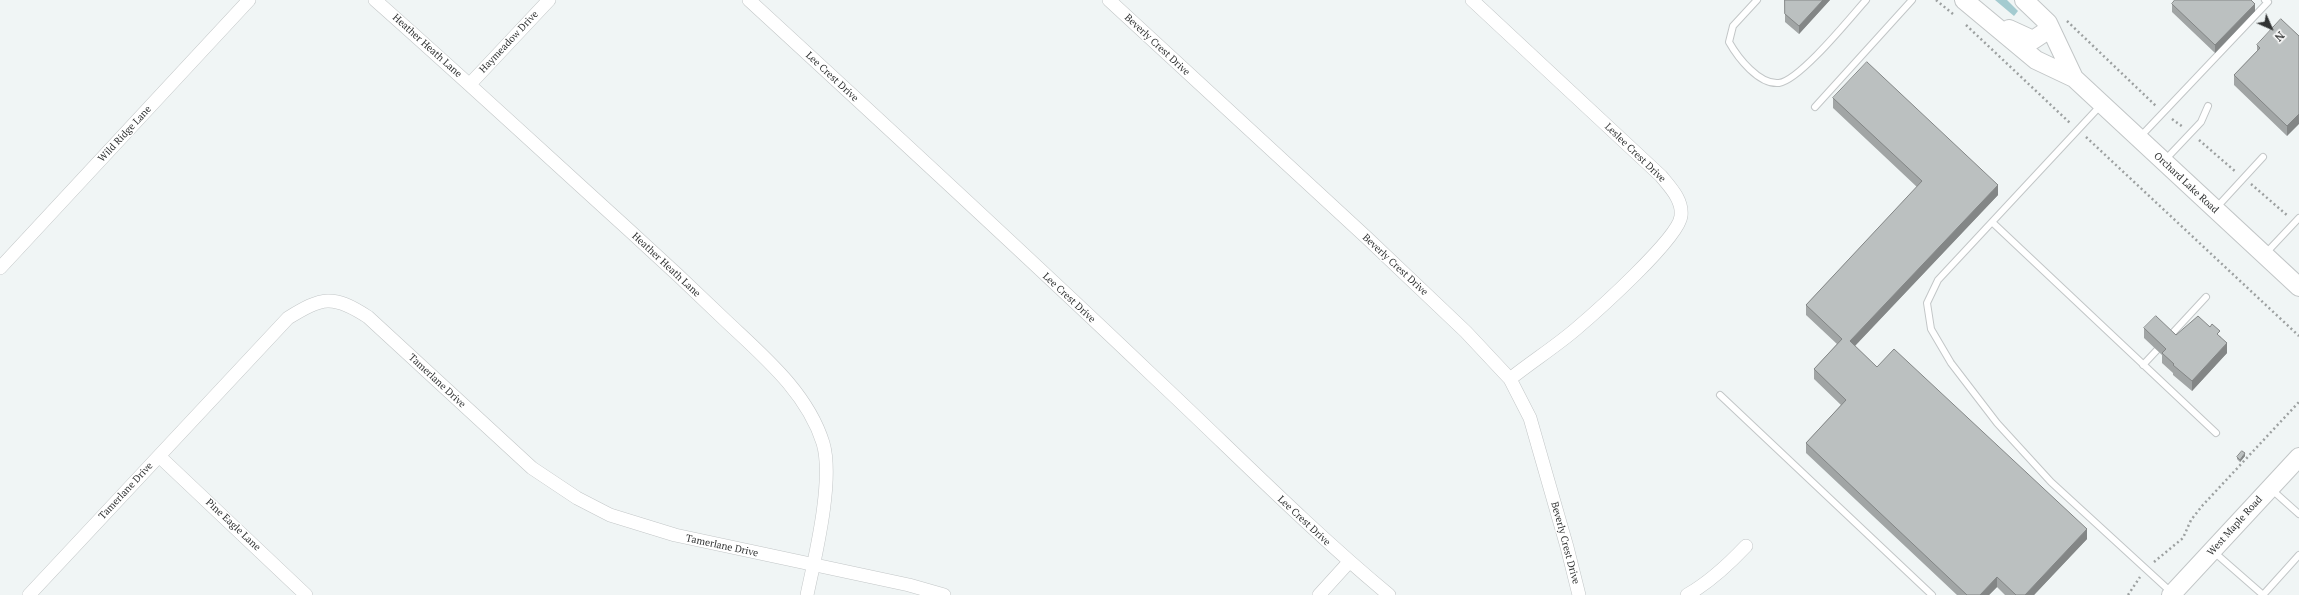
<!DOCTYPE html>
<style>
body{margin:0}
#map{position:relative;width:2299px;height:595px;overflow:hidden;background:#f0f5f5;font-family:"PT Serif",serif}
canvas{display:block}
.north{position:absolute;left:2251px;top:8px;width:40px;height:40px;-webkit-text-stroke:3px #fff;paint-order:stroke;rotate:135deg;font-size:11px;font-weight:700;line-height:16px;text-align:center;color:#313333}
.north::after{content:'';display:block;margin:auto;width:14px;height:18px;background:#313333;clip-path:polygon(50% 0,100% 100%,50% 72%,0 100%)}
</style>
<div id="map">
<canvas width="2299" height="595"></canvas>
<div class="north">N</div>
</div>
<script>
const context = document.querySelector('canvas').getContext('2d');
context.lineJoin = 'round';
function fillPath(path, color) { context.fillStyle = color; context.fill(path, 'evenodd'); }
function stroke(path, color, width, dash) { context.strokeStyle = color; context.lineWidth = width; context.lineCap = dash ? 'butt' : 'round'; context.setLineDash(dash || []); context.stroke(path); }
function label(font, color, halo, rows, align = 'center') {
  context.font = font + ' "PT Serif",serif'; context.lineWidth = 3; context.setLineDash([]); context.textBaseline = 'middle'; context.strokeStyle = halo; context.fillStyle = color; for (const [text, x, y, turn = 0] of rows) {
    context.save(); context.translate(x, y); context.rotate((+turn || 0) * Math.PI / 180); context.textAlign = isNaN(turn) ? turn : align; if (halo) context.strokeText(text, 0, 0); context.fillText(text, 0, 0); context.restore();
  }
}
fillPath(new Path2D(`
 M 1995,0 L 2007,0 L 2018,11 L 2014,16 Z`), '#a4cbd0');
const service = new Path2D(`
 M 1757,0 L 1733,26 L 1729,42 C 1738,58 1759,85 1779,83 C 1800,80 1850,18 1866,0
 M 2101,105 L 1938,280 L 1927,303 L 1931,329 L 1951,363 L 1997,423 L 2051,482 L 2171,592
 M 1815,107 L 1912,0
 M 2140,137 L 2268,2 L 2265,0
 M 2165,160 L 2201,122 L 2208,106
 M 2217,207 L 2263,157
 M 1992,222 L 2216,433
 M 2266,253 L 2299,218
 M 2168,338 L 2206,297
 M 2143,365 L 2157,350
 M 1720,395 L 1932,595
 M 2271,489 L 2299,514
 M 2214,552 L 2262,594
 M 2263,595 L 2299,555`);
const minor = new Path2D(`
 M 375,0 C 461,76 545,154 630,231 C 662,260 694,290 725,320 C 763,356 807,392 823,443 C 834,480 815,557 807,595
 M 749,0 C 885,125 1021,250 1154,377 C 1232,450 1307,527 1389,595
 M 1109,0 L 1366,237 L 1466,332 L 1510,379 L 1530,418 L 1567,547 L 1579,595
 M 1472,0 L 1661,176 C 1670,187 1683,200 1681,216 C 1679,238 1596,312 1576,329 C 1555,347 1531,362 1510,379
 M 470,84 L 549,0
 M 0,268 L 249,0
 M 159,456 L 306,595
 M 29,595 L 288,318 C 322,297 333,294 368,317 L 532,468 L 577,498 L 610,515 L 675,535 L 909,585 L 944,595
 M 1319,595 L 1349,562
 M 1687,595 C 1710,582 1728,565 1746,546`);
const secondary = new Path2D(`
 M 1964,0 L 2036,60 L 2074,78 L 2299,287
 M 2024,0 L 2048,23 L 2074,78
 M 2009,29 L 2033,40 L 2045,32 L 2048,23
 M 2171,595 L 2299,457`);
stroke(service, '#c2c6c7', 8);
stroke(minor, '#c2c6c7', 14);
stroke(secondary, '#c2c6c7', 20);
stroke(new Path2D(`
 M 1936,0 L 1953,14
 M 2067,21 L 2156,106
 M 1966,25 L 2070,123
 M 2172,119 L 2183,127
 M 2086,137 L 2299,336
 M 2199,140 L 2236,172
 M 2251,184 L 2288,216
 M 2154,562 L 2183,538 L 2191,520 L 2202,506 L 2299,402
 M 2128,595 L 2140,577`), '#9ca0a0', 2.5, [2, 3]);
stroke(service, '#fff', 6);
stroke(minor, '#fff', 13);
stroke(secondary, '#fff', 18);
fillPath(new Path2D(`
 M 1785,0 L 1830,0 L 1799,34 L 1785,22 Z
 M 2172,4 L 2255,11 L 2215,53 L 2172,12 Z
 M 2299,36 L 2287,136 L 2234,85 L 2234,75 L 2257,51 L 2257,45 Z
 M 1833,98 L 1998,195 L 1855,346 L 1877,367 L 2087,539 L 2034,595 L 2005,595 L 1997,587 L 1989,595 L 1957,595 L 1806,453 L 1806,443 L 1841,405 L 1814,379 L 1814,369 L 1837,344 L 1806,315 L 1806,305 L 1917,187 L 1833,108 Z
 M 2144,328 L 2176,335 L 2220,336 L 2227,353 L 2192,391 L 2173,375 L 2173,373 L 2162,363 L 2162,355 L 2144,338 Z
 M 2245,456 L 2240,462 L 2237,459 L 2237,457 Z`), '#a1a5a5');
fillPath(new Path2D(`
 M 1823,0 L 1830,0 L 1799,34 L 1799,26 Z
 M 2255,4 L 2255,11 L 2215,53 L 2215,45 Z
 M 2299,114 L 2299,124 L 2287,136 L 2287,126 Z
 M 1998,185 L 1998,195 L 1850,351 L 1850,341 Z
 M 2227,343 L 2227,353 L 2192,391 L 2192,381 Z
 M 2245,453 L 2245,456 L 2240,462 L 2240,460 Z
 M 2087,529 L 2087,539 L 2034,595 L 2025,595 Z
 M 1997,577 L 1997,587 L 1989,595 L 1980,595 Z`), '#838686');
const building = new Path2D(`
 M 1785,0 L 1823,0 L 1799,26 L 1785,14 Z
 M 2175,0 L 2251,0 L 2255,4 L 2215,45 L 2172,4 Z
 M 2281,19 L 2299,36 L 2299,114 L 2287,126 L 2234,75 L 2260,48 L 2257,45 Z
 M 1867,62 L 1998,185 L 1850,341 L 1877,367 L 1894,349 L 2087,529 L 2025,595 L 2016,595 L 1997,577 L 1980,595 L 1967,595 L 1806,443 L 1846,400 L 1814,369 L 1842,339 L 1806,305 L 1922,181 L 1833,98 Z
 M 2156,316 L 2176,335 L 2198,316 L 2210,327 L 2212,324 L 2220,331 L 2217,334 L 2227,343 L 2192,381 L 2173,365 L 2174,364 L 2162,353 L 2166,349 L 2144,328 Z
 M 2242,451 L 2245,453 L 2240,460 L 2237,457 Z`);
fillPath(building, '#bbc0c0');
stroke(building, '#838686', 1);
label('10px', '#313333', '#fff', [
 ["Haymeadow Drive",509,42,-47],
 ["Beverly Crest Drive",1157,45,43],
 ["Heather Heath Lane",427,46,42],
 ["Lee Crest Drive",832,77,43],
 ["Wild Ridge Lane",125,134,-47],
 ["Leslee Crest Drive",1635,153,44],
 ["Orchard Lake Road",2186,183,43],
 ["Heather Heath Lane",666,265,43],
 ["Beverly Crest Drive",1395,265,43],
 ["Lee Crest Drive",1069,298,43],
 ["Tamerlane Drive",437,381,43],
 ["Tamerlane Drive",126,491,-47],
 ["Lee Crest Drive",1304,521,43],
 ["Pine Eagle Lane",233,525,43],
 ["West Maple Road",2235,526,-48],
 ["Beverly Crest Drive",1565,543,75],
 ["Tamerlane Drive",722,546,12]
]);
</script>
